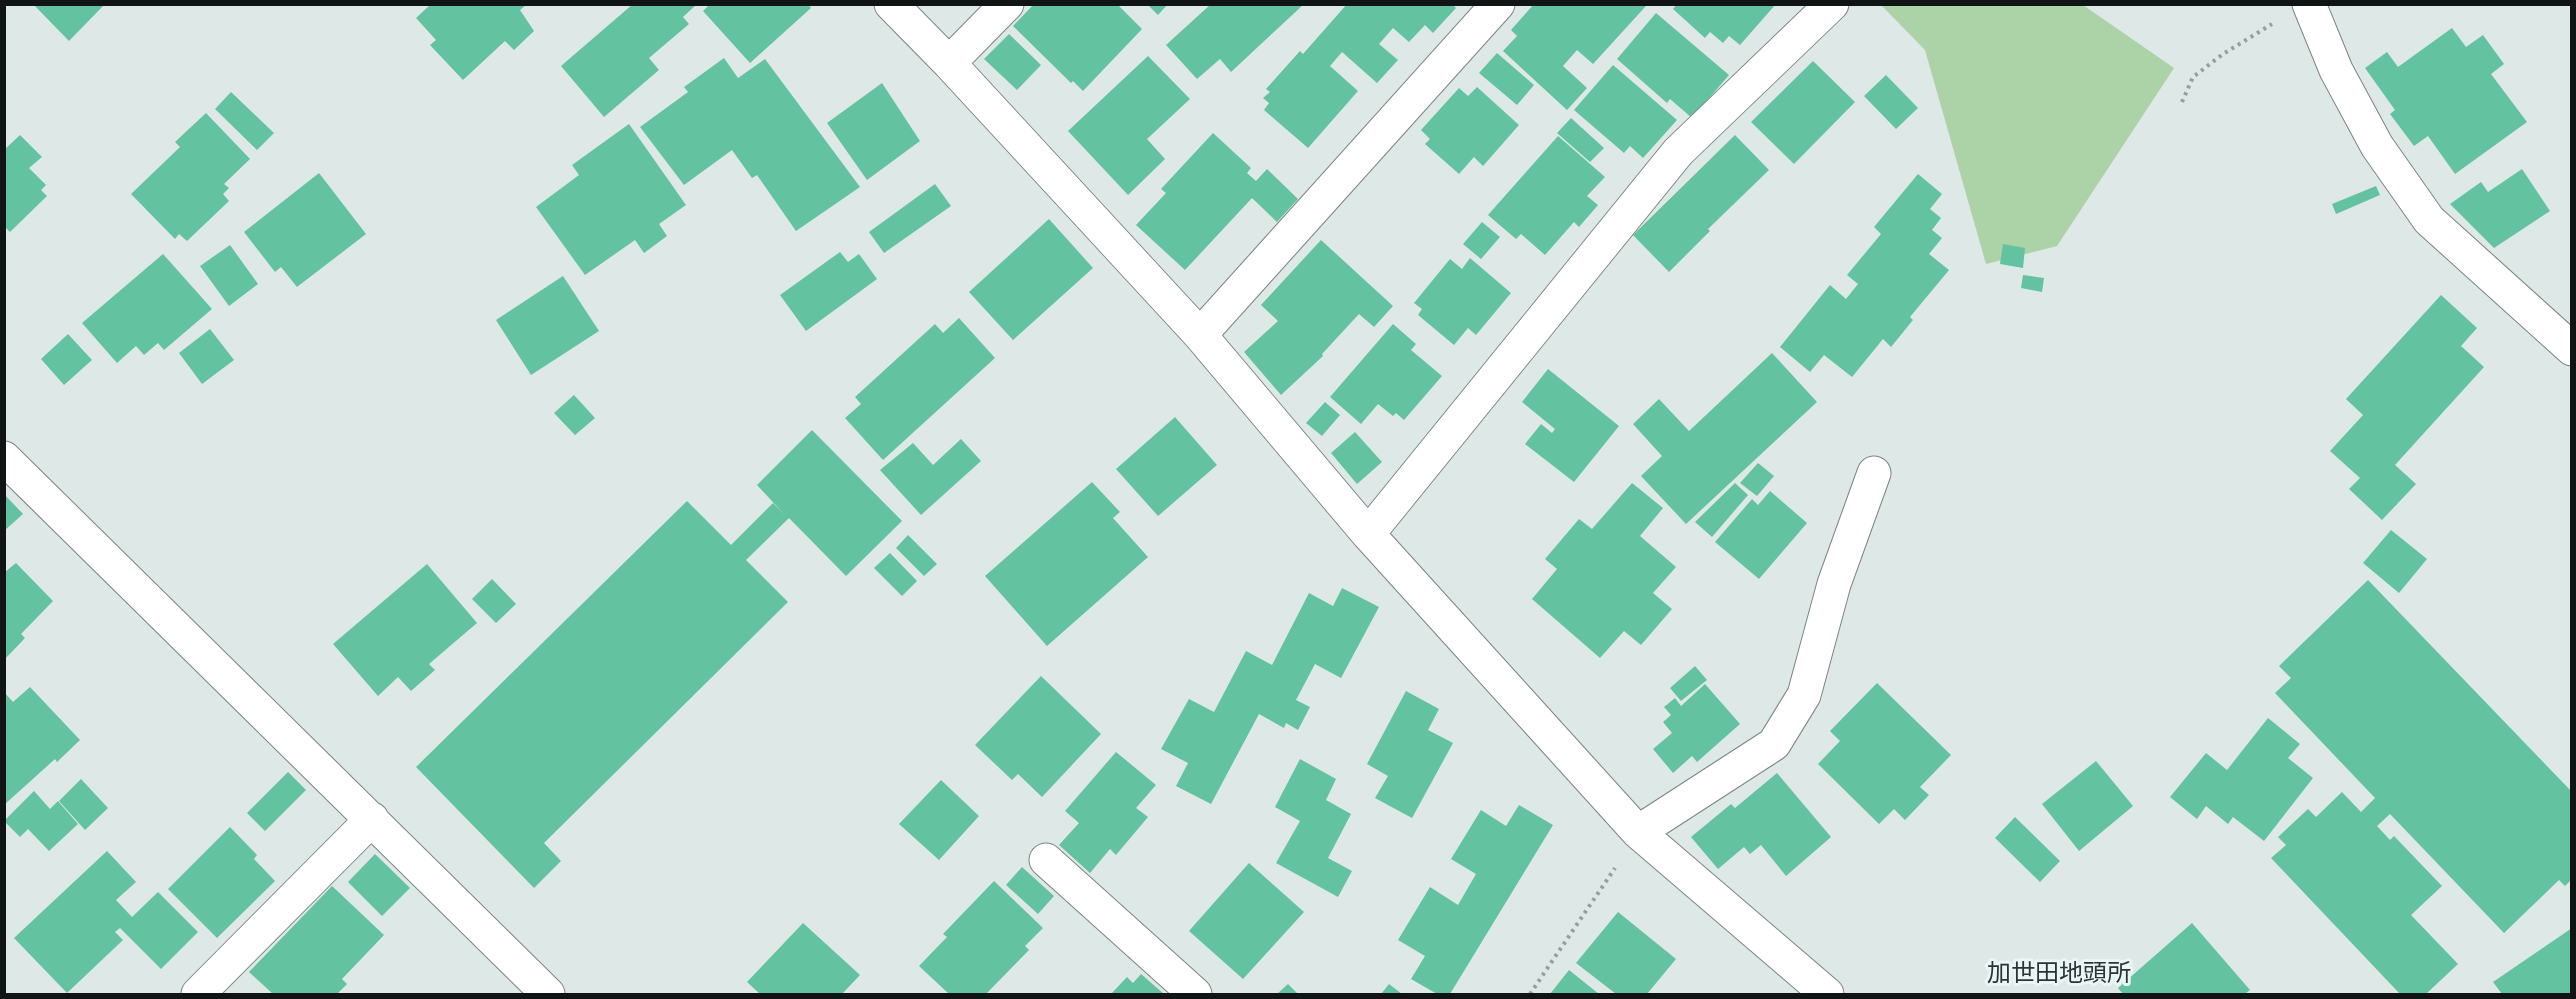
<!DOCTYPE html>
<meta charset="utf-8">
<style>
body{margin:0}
#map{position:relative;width:2576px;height:999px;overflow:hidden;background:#dde8e7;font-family:Karla,sans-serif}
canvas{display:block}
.frame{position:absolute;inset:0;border:6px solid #101414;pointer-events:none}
</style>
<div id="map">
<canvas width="2576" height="999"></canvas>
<div class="frame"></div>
</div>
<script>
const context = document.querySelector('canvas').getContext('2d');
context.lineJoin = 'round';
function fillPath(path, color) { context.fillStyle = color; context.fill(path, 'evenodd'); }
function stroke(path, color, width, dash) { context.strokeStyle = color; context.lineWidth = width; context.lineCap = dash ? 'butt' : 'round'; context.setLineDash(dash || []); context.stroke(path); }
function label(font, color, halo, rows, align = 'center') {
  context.font = font + ' Karla,"Noto Sans JP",sans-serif'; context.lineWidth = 6; context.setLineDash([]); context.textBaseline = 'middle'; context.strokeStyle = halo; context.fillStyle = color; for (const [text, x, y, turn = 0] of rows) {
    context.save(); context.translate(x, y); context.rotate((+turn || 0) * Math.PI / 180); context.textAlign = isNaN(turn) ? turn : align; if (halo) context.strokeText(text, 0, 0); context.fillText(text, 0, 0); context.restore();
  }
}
fillPath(new Path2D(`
 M 1881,5 L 2083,5 L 2174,68 L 2057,246 L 1986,264 L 1925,50 Z`), '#acd2a7');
fillPath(new Path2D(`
 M 33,4 L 105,4 L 69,41 Z
 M 431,4 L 527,4 L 520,10 L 534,31 L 514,50 L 505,41 L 463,80 L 430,45 L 436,40 L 416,18 Z
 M 633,4 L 697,4 L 683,17 L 689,24 L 649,58 L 659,70 L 604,117 L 561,66 Z
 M 710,4 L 808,4 L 811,8 L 750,63 L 703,11 Z
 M 1034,4 L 1117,4 L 1142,29 L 1083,91 L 1073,81 L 1071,83 L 1013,26 Z
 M 1147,4 L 1168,4 L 1158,15 Z
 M 1211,4 L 1304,4 L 1231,72 L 1220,59 L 1197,79 L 1166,45 Z
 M 1347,4 L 1452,4 L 1456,8 L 1433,33 L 1425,25 L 1409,42 L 1393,28 L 1379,44 L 1398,60 L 1377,83 L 1342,52 L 1330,66 L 1358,91 L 1308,148 L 1264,110 L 1269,103 L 1263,98 L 1270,92 L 1266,89 L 1300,51 L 1303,54 Z
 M 1534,4 L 1645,4 L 1646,6 L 1593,64 L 1577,50 L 1563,66 L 1587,88 L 1567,110 L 1503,51 L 1517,36 L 1511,30 Z
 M 1677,4 L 1776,4 L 1740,45 L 1729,36 L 1723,43 L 1710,32 L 1705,38 L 1673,9 Z
 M 1656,13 L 1729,75 L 1692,118 L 1670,99 L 1667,103 L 1617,59 Z
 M 2452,28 L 2466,47 L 2483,35 L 2504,64 L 2491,74 L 2527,122 L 2455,174 L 2428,136 L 2414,146 L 2390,114 L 2395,110 L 2365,68 L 2387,52 L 2398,67 Z
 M 1009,34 L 1041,65 L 1017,90 L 984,59 Z
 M 1497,53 L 1534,85 L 1517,105 L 1479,73 Z
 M 1148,56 L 1190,99 L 1147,139 L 1165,159 L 1128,195 L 1068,131 Z
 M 724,58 L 738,78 L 765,59 L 860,187 L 796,231 L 757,175 L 752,178 L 732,150 L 684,185 L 640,127 L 688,92 L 684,87 Z
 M 1813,61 L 1855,102 L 1794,164 L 1751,122 Z
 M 1613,65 L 1677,120 L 1643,158 L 1630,146 L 1624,153 L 1574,110 Z
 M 1886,75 L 1918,108 L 1896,129 L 1864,96 Z
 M 882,83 L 920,141 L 867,180 L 827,123 Z
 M 1477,87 L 1519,125 L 1483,166 L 1474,157 L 1459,174 L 1425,144 L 1430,139 L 1421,130 L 1459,88 L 1468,96 Z
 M 231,92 L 274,133 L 257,150 L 215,109 Z
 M 206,113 L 250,159 L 224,184 L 229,188 L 223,194 L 229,201 L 187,241 L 179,234 L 175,239 L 131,194 L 180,147 L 175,142 Z
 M 1571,118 L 1604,148 L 1590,162 L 1557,133 Z
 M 629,124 L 686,205 L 659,224 L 667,236 L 644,253 L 635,240 L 585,275 L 536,207 L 579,175 L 572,165 Z
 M 1213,133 L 1251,168 L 1247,173 L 1256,181 L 1267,169 L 1298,199 L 1277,222 L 1252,198 L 1185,270 L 1136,225 L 1166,193 L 1161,189 Z
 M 20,135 L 42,157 L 29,168 L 46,185 L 41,190 L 47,196 L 10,232 L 4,226 L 4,150 Z
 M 1735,135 L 1769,170 L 1708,229 L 1710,231 L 1669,272 L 1633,235 Z
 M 1558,136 L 1605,177 L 1587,196 L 1598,205 L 1579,227 L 1574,222 L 1545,255 L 1521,234 L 1516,239 L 1488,215 Z
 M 2522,169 L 2550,211 L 2494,248 L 2450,204 L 2481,182 L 2488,192 Z
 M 319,173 L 366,234 L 297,287 L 281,267 L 275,272 L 244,232 Z
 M 1918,174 L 1942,194 L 1930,209 L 1941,218 L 1932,230 L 1942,238 L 1929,254 L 1949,270 L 1910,317 L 1913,320 L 1891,347 L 1883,339 L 1852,377 L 1824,355 L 1810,372 L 1780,347 L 1830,285 L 1846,299 L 1858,284 L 1847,275 L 1881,234 L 1874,227 Z
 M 935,184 L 951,206 L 884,253 L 869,232 Z
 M 2376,186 L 2380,195 L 2336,214 L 2332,204 Z
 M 1049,219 L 1093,268 L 1013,340 L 969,292 Z
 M 1482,222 L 1500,237 L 1481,259 L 1463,244 Z
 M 1321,240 L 1393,306 L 1374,327 L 1359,314 L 1322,354 L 1323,356 L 1281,395 L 1244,352 L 1278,321 L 1261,305 Z
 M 2003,244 L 2025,248 L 2023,268 L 2000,264 Z
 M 230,245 L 258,284 L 229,306 L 200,266 Z
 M 840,252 L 848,262 L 859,254 L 877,279 L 806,331 L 780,295 Z
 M 163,254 L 212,309 L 164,350 L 158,343 L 144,355 L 136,346 L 117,363 L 82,323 Z
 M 1470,258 L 1511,293 L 1476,335 L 1468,328 L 1454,345 L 1418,315 L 1422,309 L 1414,303 L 1450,259 L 1462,269 Z
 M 2023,275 L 2044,278 L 2042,292 L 2021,288 Z
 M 563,276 L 599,331 L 531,375 L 496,320 Z
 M 2441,295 L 2477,328 L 2461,346 L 2484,367 L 2395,465 L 2416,484 L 2382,520 L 2349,489 L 2360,478 L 2330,451 L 2363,415 L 2346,399 Z
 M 959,318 L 995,358 L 883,460 L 845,418 L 861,404 L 855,397 L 935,324 L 943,333 Z
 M 1393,324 L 1416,344 L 1411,350 L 1442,376 L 1404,420 L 1396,413 L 1393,416 L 1378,404 L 1361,424 L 1330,397 Z
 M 210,329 L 234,360 L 202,384 L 179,353 Z
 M 68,334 L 92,360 L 64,385 L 41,359 Z
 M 1772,353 L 1817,402 L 1686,524 L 1641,476 L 1662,456 L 1633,424 L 1659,399 L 1689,431 Z
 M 1548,369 L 1619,426 L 1574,482 L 1525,444 L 1541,424 L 1552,433 L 1555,429 L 1522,402 Z
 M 574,395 L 595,418 L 575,435 L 554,413 Z
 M 1325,402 L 1340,415 L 1322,436 L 1306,423 Z
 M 1175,417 L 1217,465 L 1158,516 L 1116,469 Z
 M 812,430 L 902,521 L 846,576 L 789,518 L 746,560 L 788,602 L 544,843 L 561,861 L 534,888 L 416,767 L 687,501 L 731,545 L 773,503 L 784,514 L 757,485 Z
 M 1355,432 L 1382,462 L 1357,484 L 1331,453 Z
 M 961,439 L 981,461 L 921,515 L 880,470 L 913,443 L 933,465 Z
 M 1758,463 L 1774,476 L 1757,496 L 1740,483 Z
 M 1092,482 L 1120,512 L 1113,518 L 1148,557 L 1047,646 L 985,576 Z
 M 1632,483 L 1663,508 L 1640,536 L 1676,567 L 1653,593 L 1672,609 L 1641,645 L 1624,631 L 1600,658 L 1532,599 L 1557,569 L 1545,559 L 1579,519 L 1592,529 Z
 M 1735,483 L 1748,495 L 1712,537 L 1695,522 Z
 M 1770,491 L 1807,523 L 1759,579 L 1715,542 L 1752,499 L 1758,505 Z
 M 4,494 L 23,514 L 4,531 Z
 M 2391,530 L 2427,559 L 2399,593 L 2363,563 Z
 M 908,535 L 937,564 L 924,576 L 896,548 Z
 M 890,553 L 917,581 L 902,596 L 874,568 Z
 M 16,563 L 53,601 L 21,634 L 25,638 L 5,659 L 5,572 Z
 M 427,564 L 477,623 L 429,664 L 435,670 L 411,691 L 398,677 L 378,696 L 333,644 Z
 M 492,579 L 516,604 L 496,623 L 472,599 Z
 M 2368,580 L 2572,792 L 2572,879 L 2565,886 L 2559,880 L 2504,933 L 2390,814 L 2377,826 L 2390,840 L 2394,836 L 2442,886 L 2411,915 L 2458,964 L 2426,994 L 2400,994 L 2271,858 L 2286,845 L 2278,837 L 2308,809 L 2316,817 L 2342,792 L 2361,812 L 2375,798 L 2275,693 L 2291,678 L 2279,666 Z
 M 1342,588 L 1379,607 L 1341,678 L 1315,664 L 1296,700 L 1310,707 L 1298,730 L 1286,723 L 1284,728 L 1259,714 L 1211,804 L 1176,786 L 1188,763 L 1161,749 L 1189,699 L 1214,712 L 1246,651 L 1272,665 L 1309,593 L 1333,606 Z
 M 1695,666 L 1707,680 L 1681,701 L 1670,688 Z
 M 1041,676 L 1101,734 L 1042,797 L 1018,774 L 1012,780 L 975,745 Z
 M 1877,683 L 1951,755 L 1920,787 L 1929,795 L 1905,820 L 1894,809 L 1879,824 L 1818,764 L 1840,741 L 1830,731 Z
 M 1705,684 L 1740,724 L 1697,762 L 1692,756 L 1673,773 L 1653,749 L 1672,733 L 1663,722 L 1671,715 L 1664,707 L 1675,698 L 1681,706 Z
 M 30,687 L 80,740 L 57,762 L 55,759 L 4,805 L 4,692 L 13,702 Z
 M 1406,691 L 1439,709 L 1428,730 L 1453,743 L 1412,818 L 1375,798 L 1388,776 L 1367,764 Z
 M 2268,718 L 2300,744 L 2288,758 L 2313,778 L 2264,841 L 2233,817 L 2228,824 L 2206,806 L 2197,819 L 2170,797 L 2206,753 L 2227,770 Z
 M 1116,752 L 1156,785 L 1136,808 L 1148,817 L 1116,855 L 1110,849 L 1090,873 L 1059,845 L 1079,823 L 1065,811 Z
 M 1300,759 L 1336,779 L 1326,800 L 1351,814 L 1328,858 L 1352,871 L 1338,897 L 1276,863 L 1300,821 L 1275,807 Z
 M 2096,761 L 2133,806 L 2079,851 L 2042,804 Z
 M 288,772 L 306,790 L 265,831 L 247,813 Z
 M 1777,773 L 1831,837 L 1786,876 L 1761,845 L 1750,854 L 1744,847 L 1718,869 L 1691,837 L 1731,804 L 1735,808 Z
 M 81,779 L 108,808 L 85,830 L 59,801 Z
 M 941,780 L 979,816 L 939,860 L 899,824 Z
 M 34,791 L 50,809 L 58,801 L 78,824 L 49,851 L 28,829 L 20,837 L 4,821 Z
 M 1519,805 L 1553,825 L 1450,994 L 1437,994 L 1411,979 L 1425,956 L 1398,940 L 1430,887 L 1458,905 L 1476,874 L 1451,859 L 1481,810 L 1506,826 Z
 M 2015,817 L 2060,861 L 2040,882 L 1995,838 Z
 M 230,827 L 257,855 L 254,859 L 275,881 L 217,938 L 168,889 Z
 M 107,851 L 136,882 L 116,900 L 132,917 L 158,892 L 198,932 L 161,969 L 120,928 L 115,932 L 123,940 L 67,993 L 14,938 Z
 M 375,854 L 410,888 L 382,916 L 348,882 Z
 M 1249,863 L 1304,912 L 1243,979 L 1189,931 Z
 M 1022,867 L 1054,896 L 1038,914 L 1006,885 Z
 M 994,881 L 1043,928 L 1025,946 L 1029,950 L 986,994 L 949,994 L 919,966 L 947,937 L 943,934 Z
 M 332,886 L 384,935 L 342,979 L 347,984 L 337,994 L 273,994 L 249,972 Z
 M 1618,912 L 1676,959 L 1647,994 L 1616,994 L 1576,963 Z
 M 803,923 L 860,975 L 842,994 L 760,994 L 747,982 Z
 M 2192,923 L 2250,990 L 2245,994 L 2123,994 L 2118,988 Z
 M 2572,928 L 2572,994 L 2502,994 L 2493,982 Z
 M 1569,970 L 1599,994 L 1550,994 Z
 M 1141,974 L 1164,994 L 1111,994 L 1127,977 L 1133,983 Z
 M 1288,984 L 1298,994 L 1277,994 Z
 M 1389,984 L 1402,994 L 1381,994 Z`), '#63c3a0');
const minor = new Path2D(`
 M 891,4 L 949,63 L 1200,335 L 1368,534 L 1638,832 L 1827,994
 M 2309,4 L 2336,70 L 2377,146 L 2429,220 L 2572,349
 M 949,63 L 1007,4
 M 1200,335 L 1498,4
 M 4,458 L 548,994
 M 1368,534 L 1678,152 L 1832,4
 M 1638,832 L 1774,744 L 1804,695 L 1834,584 L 1874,473
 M 1046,860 L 1195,994
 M 198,994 L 372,819`);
stroke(minor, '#7b8584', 35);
stroke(new Path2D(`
 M 2182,102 L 2193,77 L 2223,54 L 2272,24
 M 1530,994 L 1615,868`), '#969e9e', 4, [3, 4.5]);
stroke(minor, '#fff', 33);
label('24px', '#2b3433', '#eaf5f5', [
 ["加世田地頭所",2059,974]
]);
</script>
